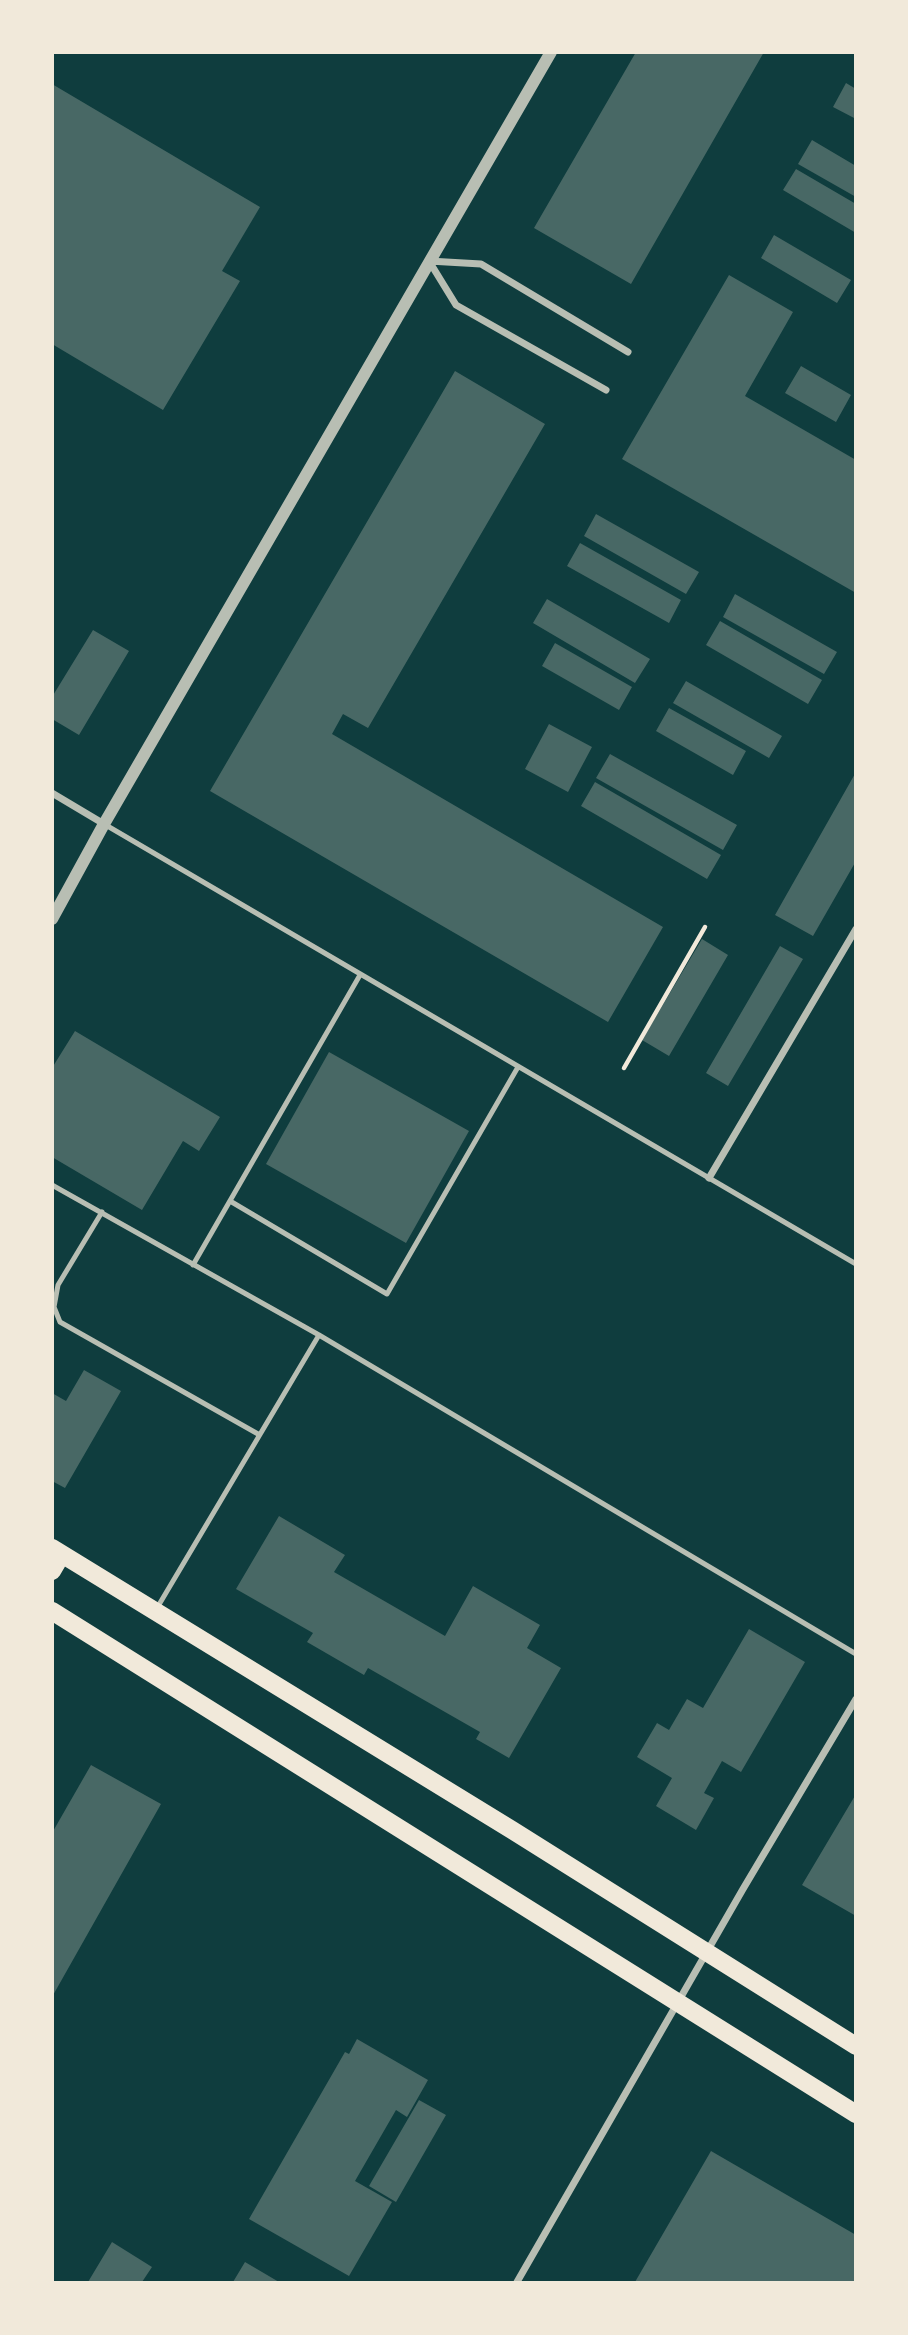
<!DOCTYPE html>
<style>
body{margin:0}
#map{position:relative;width:908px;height:2335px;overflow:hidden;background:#0f3d3e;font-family:"Libre Baskerville",serif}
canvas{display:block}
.frame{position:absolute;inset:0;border:54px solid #f1e9da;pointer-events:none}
</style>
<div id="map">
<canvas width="908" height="2335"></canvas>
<div class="frame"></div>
</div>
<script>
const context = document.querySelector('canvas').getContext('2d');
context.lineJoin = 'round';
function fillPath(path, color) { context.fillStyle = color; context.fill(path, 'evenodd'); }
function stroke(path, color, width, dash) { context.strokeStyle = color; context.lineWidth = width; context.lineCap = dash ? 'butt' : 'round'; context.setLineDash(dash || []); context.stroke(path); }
fillPath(new Path2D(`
 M 636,52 L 764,52 L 631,284 L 534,228 Z
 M 846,83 L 856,89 L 856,119 L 833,107 Z
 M 52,84 L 260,207 L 222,271 L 240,281 L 163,410 L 52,344 Z
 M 812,140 L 856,166 L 856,197 L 798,164 Z
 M 796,169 L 856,204 L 856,233 L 783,190 Z
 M 774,235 L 851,280 L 837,303 L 761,258 Z
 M 729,275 L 793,312 L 745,396 L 856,460 L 856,593 L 622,459 Z
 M 801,366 L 851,395 L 836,422 L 785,393 Z
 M 455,371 L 545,424 L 368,728 L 343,714 L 332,734 L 663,927 L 608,1022 L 210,791 Z
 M 596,514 L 699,572 L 686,594 L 584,536 Z
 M 580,543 L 681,600 L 669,623 L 567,566 Z
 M 735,594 L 837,652 L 824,674 L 723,617 Z
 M 547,599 L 650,659 L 635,683 L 533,623 Z
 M 720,621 L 822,680 L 808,704 L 706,645 Z
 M 93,630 L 129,651 L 79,735 L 52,719 L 52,697 Z
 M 555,643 L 632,687 L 619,710 L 542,666 Z
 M 686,681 L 782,736 L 769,758 L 673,703 Z
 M 669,708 L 746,751 L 733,775 L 656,731 Z
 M 549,724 L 592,747 L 568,792 L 525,769 Z
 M 610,754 L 737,825 L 723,850 L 596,778 Z
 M 856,772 L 856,861 L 813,936 L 775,915 Z
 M 595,782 L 721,855 L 707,879 L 581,806 Z
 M 702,939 L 728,955 L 669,1056 L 642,1040 Z
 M 780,946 L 803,959 L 728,1086 L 706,1073 Z
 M 75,1031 L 220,1117 L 199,1151 L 183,1141 L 142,1210 L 52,1157 L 52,1068 Z
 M 329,1052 L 469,1131 L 406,1243 L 266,1164 Z
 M 84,1370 L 121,1391 L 65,1488 L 52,1481 L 52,1393 L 66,1401 Z
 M 279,1516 L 345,1555 L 334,1572 L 445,1636 L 473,1586 L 540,1625 L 527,1648 L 561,1668 L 509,1758 L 476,1739 L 480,1732 L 368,1668 L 364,1675 L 307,1642 L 313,1633 L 236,1589 Z
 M 749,1629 L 805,1662 L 741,1772 L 722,1761 L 704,1793 L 714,1798 L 696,1830 L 656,1806 L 672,1778 L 637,1757 L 657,1723 L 669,1730 L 687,1699 L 703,1708 Z
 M 91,1765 L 161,1804 L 52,1997 L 52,1833 Z
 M 856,1794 L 856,1916 L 802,1885 Z
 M 357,2039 L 428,2080 L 407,2117 L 396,2110 L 355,2181 L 392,2202 L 349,2276 L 249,2219 L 345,2052 L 349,2054 Z
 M 419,2100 L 446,2115 L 396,2202 L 369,2186 Z
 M 711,2151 L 856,2235 L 856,2282 L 635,2282 Z
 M 112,2242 L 152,2267 L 142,2282 L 88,2282 Z
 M 245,2262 L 279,2282 L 233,2282 Z`), '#486865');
stroke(new Path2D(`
 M 624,1068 L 705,927`), '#f1e9da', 4.5);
stroke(new Path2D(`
 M 104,824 L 856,1264
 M 52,1185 L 319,1335 L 856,1654
 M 230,1201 L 387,1294 L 518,1067
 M 102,1212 L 58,1285 L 54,1307 L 60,1322 L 258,1434
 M 193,1265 L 360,975
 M 157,1608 L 319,1335`), '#b8beb3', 5);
stroke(new Path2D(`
 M 606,390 L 456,305 L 429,261 L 481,264 L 628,352
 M 52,793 L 104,824
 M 709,1178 L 856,929
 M 517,2282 L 743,1889 L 856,1699`), '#b8beb3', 7);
stroke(new Path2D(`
 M 52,919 L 104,824 L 551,52`), '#b8beb3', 12);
stroke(new Path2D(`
 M 52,1548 L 512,1830 L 856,2046
 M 52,1571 L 62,1554
 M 52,1611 L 856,2114`), '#f1e9da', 18);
</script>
